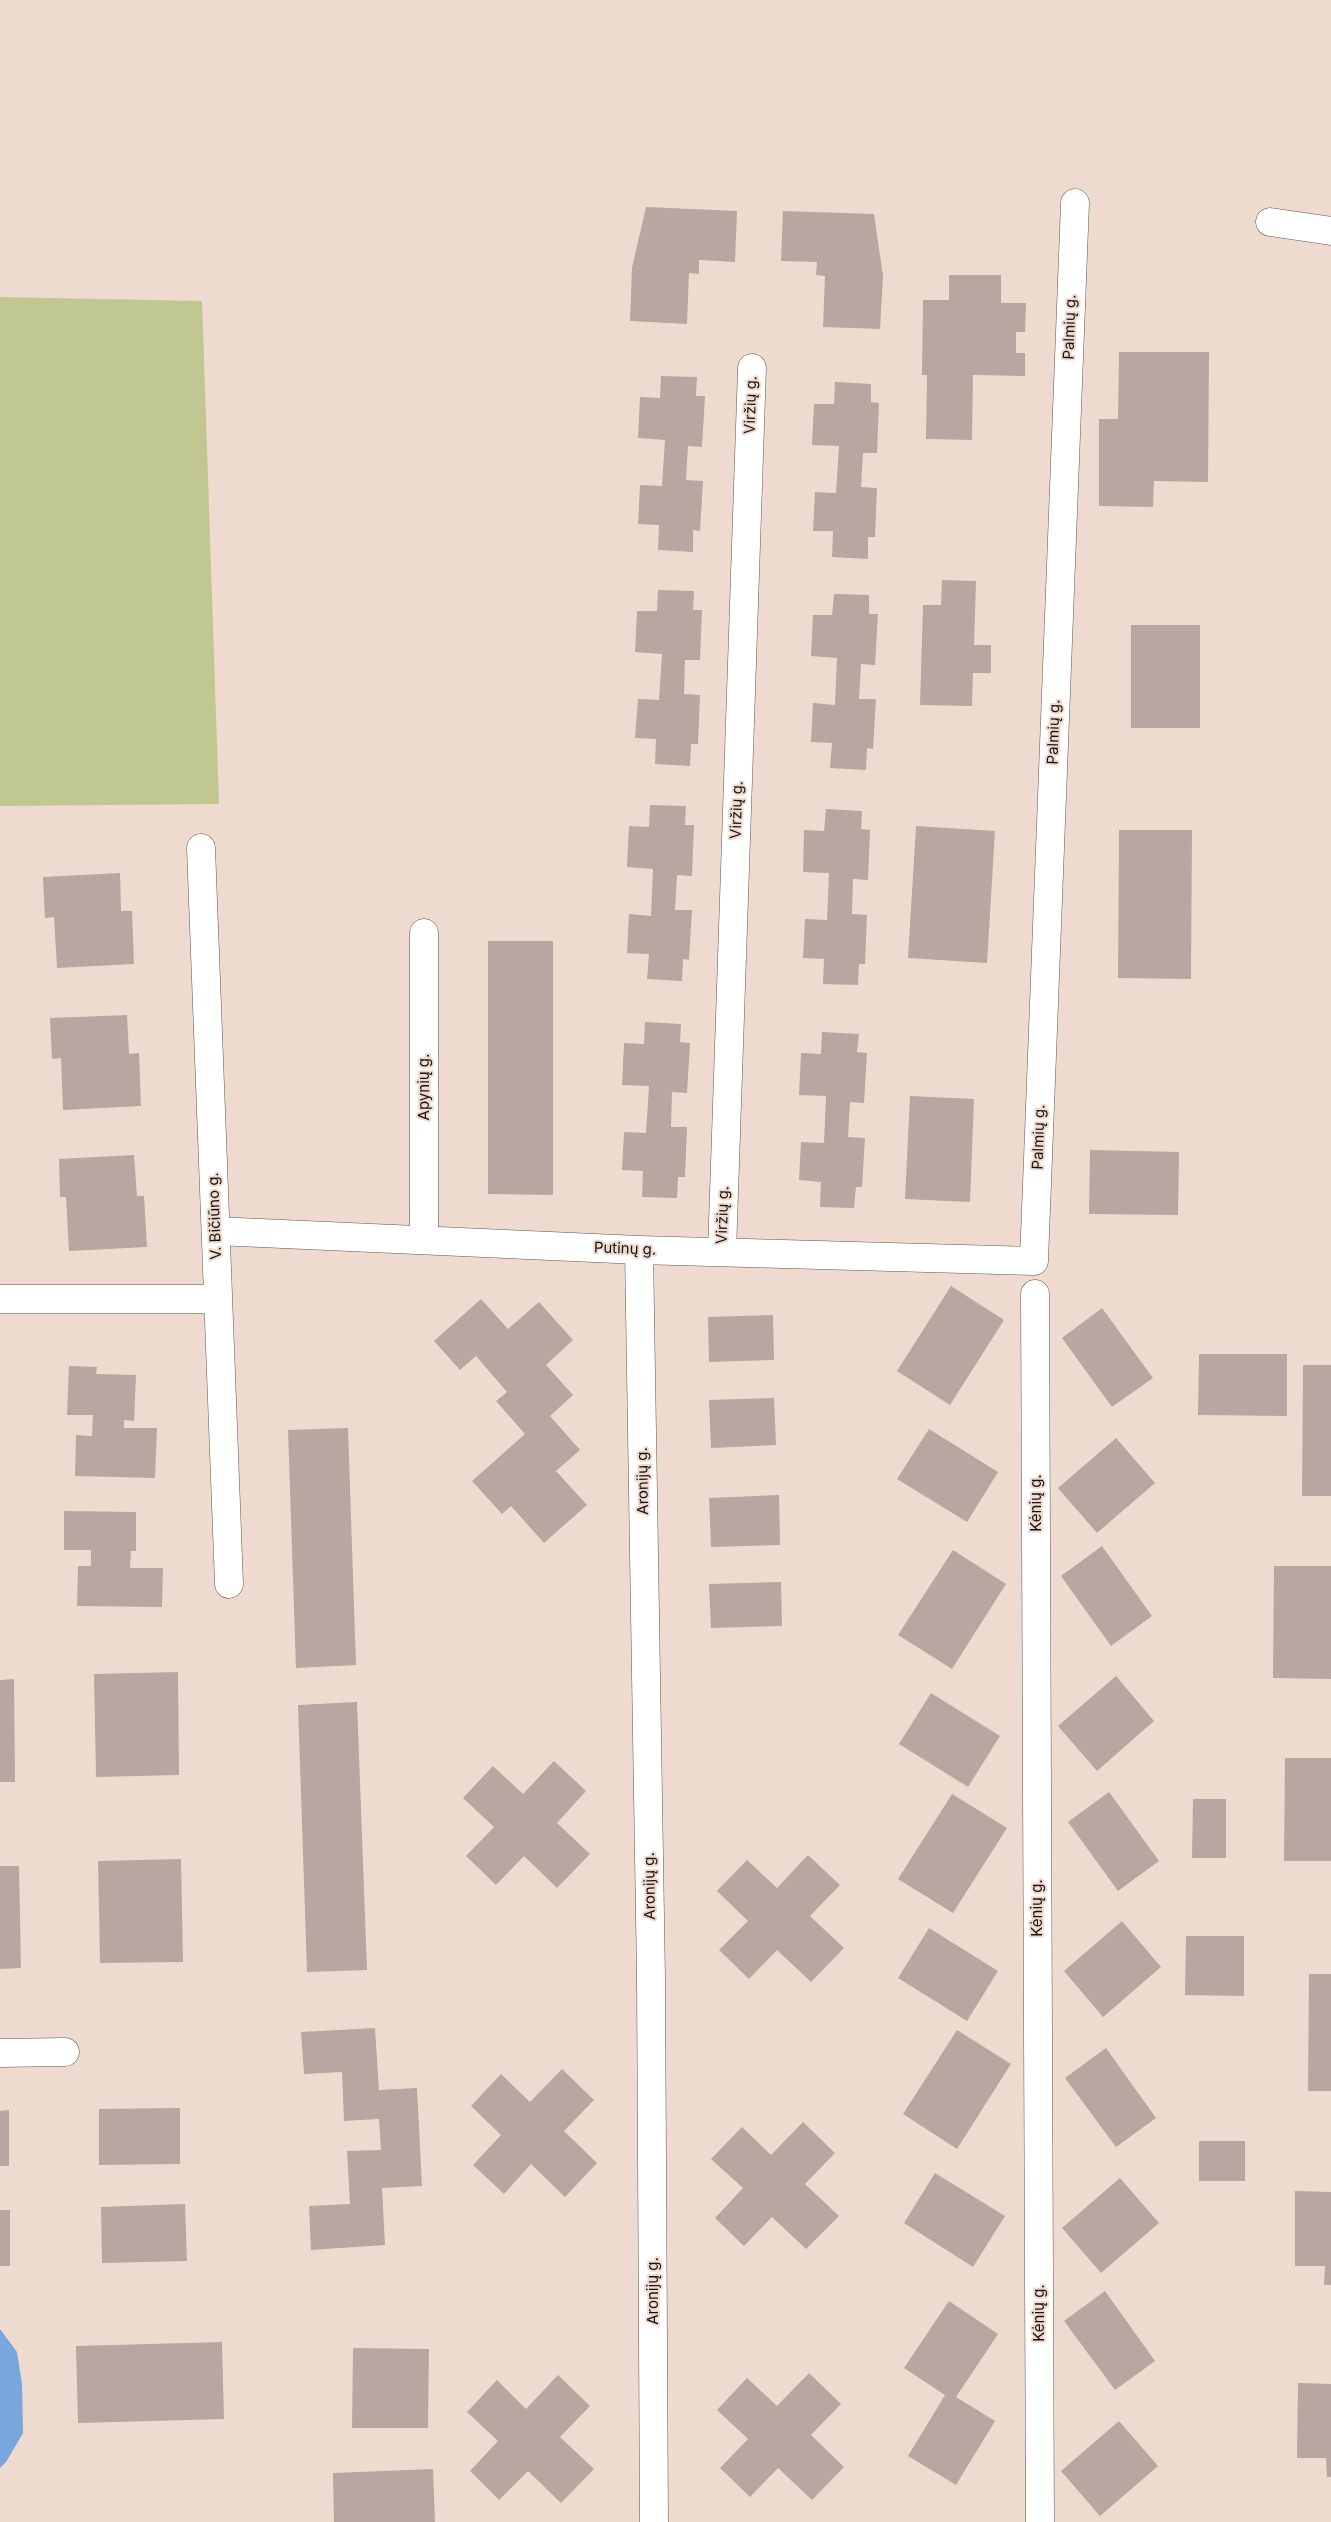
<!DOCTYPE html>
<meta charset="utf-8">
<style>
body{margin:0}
canvas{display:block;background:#efdad0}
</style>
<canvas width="1331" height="2522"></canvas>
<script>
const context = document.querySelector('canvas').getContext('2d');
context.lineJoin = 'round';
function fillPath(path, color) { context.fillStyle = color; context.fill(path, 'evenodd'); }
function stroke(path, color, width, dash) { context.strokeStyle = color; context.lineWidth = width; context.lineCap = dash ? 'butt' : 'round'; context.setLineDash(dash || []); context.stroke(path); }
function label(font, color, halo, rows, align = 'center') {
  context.font = font + ' Inter,sans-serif'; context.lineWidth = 4; context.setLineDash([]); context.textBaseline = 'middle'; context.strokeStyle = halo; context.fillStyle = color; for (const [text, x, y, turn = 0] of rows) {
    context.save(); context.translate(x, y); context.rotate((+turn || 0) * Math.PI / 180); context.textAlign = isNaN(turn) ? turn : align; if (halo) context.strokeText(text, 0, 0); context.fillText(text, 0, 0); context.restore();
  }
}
fillPath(new Path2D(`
 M 0,297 L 202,301 L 219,804 L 0,806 Z`), '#c0c791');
fillPath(new Path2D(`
 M 0,2329 L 17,2352 L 22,2384 L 23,2433 L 6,2462 L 0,2468 Z`), '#78a7dc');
fillPath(new Path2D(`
 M 646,207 L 737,211 L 735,262 L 699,260 L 699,274 L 689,273 L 687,324 L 630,321 L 632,268 Z
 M 783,211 L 874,214 L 883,276 L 880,329 L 823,327 L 825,276 L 816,275 L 817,262 L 781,261 Z
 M 949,275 L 1001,275 L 1001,303 L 1026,303 L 1025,332 L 1016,332 L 1016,353 L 1025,353 L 1025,376 L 973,375 L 972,440 L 926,439 L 927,375 L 922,375 L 923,300 L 949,300 Z
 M 1119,352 L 1209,352 L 1208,482 L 1154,481 L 1153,507 L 1099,506 L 1099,419 L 1118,419 Z
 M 661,376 L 697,377 L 696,396 L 705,396 L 702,447 L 688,446 L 686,480 L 703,481 L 700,531 L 693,530 L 693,552 L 658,550 L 659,525 L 638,524 L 640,485 L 662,486 L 665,440 L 638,438 L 640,397 L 660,398 Z
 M 835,382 L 871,384 L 871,402 L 879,403 L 877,453 L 863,453 L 861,487 L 877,488 L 875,537 L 868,537 L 868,559 L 832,557 L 833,531 L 813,531 L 815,492 L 836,493 L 839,446 L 812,445 L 814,404 L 834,404 Z
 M 942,580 L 976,581 L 974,645 L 991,645 L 991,673 L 973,673 L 972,706 L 920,705 L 923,605 L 941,605 Z
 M 658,590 L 694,591 L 693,610 L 702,610 L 700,660 L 685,660 L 684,694 L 700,695 L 698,744 L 691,744 L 690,766 L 655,764 L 656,739 L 635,738 L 638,699 L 659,700 L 662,654 L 635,652 L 637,611 L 657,611 Z
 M 834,594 L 869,595 L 869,614 L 878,614 L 875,665 L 861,664 L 859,699 L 876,699 L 873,749 L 867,748 L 866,770 L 830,768 L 832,743 L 811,742 L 813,703 L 835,705 L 837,658 L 811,656 L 813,615 L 832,615 Z
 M 1131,625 L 1200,625 L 1200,728 L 1131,728 Z
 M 650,805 L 686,806 L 685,825 L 694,825 L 692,876 L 677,875 L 675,910 L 692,910 L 689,960 L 683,959 L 682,981 L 647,979 L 649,954 L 627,953 L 629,914 L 651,916 L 653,869 L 627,867 L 629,826 L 649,827 Z
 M 826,809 L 862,811 L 861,829 L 870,830 L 868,880 L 853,879 L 852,914 L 867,915 L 865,964 L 859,964 L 858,985 L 823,984 L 824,959 L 803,958 L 805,919 L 827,920 L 829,873 L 803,872 L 804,830 L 824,831 Z
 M 916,826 L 995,831 L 987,963 L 908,958 Z
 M 1119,830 L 1192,830 L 1191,979 L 1118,978 Z
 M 120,873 L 121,911 L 132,911 L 134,964 L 57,968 L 54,917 L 45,918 L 43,877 Z
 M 488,941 L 553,941 L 553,1195 L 488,1194 Z
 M 127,1015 L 129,1054 L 139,1053 L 141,1106 L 63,1110 L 61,1058 L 52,1059 L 50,1018 Z
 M 645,1022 L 681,1024 L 680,1042 L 690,1043 L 687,1093 L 672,1092 L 671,1127 L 687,1127 L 685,1177 L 678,1177 L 677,1198 L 642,1197 L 643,1171 L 622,1170 L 624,1132 L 646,1133 L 649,1086 L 622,1085 L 624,1043 L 644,1044 Z
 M 822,1032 L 859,1034 L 857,1052 L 867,1053 L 864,1103 L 850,1102 L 848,1137 L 865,1138 L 862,1187 L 856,1187 L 854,1208 L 820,1207 L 821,1182 L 799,1180 L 801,1142 L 824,1143 L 826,1096 L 799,1095 L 801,1053 L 821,1054 Z
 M 910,1096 L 974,1099 L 970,1202 L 905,1199 Z
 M 1090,1150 L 1179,1152 L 1178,1215 L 1089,1214 Z
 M 134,1155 L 137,1196 L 144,1196 L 147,1247 L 69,1251 L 66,1197 L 60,1197 L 59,1159 Z
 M 951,1286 L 1004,1320 L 950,1405 L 897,1371 Z
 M 481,1299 L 508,1329 L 539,1302 L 573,1340 L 546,1365 L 573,1395 L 550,1416 L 580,1450 L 556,1471 L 587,1505 L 544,1543 L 511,1506 L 502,1514 L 472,1481 L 525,1434 L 496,1401 L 507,1392 L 476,1356 L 460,1370 L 434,1341 Z
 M 1102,1308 L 1153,1378 L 1112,1407 L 1062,1338 Z
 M 773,1315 L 774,1360 L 709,1362 L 708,1317 Z
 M 1199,1354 L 1287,1354 L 1287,1416 L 1198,1415 Z
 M 1303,1365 L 1331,1365 L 1331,1496 L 1302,1496 Z
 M 69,1366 L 97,1367 L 96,1374 L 136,1375 L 134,1421 L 124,1420 L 124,1428 L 157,1428 L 155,1478 L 75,1476 L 76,1435 L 92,1436 L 93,1415 L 67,1415 Z
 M 774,1398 L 776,1445 L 711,1448 L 709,1400 Z
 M 348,1428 L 356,1665 L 296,1668 L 288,1430 Z
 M 929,1429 L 998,1472 L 967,1522 L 897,1479 Z
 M 1116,1438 L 1155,1483 L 1097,1533 L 1058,1488 Z
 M 779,1495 L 780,1545 L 711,1547 L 709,1498 Z
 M 64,1511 L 136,1512 L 136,1551 L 131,1551 L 130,1568 L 163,1568 L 162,1607 L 77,1606 L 78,1566 L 91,1566 L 91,1550 L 64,1550 Z
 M 1102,1546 L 1152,1616 L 1111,1646 L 1061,1576 Z
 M 953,1550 L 1006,1584 L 952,1669 L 898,1635 Z
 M 1274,1566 L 1331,1566 L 1331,1679 L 1273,1678 Z
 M 781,1582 L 782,1626 L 711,1628 L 709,1584 Z
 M 178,1672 L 179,1775 L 96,1777 L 94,1674 Z
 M 1116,1676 L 1154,1721 L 1097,1771 L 1058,1726 Z
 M 14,1679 L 15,1782 L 0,1782 L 0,1680 Z
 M 931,1693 L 1000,1736 L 968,1787 L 899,1744 Z
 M 357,1702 L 367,1970 L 307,1972 L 298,1705 Z
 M 1285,1758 L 1331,1758 L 1331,1861 L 1284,1861 Z
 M 554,1761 L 586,1791 L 557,1823 L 590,1854 L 557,1888 L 524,1856 L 496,1885 L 466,1856 L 494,1827 L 463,1798 L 493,1766 L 523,1794 Z
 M 1109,1792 L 1159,1861 L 1118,1891 L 1068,1822 Z
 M 952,1794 L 1007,1828 L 953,1913 L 898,1879 Z
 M 1193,1799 L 1226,1799 L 1226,1858 L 1192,1858 Z
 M 808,1855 L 840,1885 L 810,1916 L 844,1948 L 811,1982 L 777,1950 L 749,1979 L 719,1950 L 748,1921 L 717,1891 L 747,1860 L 777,1888 Z
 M 181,1859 L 183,1962 L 100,1963 L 98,1861 Z
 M 0,1866 L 19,1866 L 21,1968 L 0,1969 Z
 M 1122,1921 L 1161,1967 L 1103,2017 L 1064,1971 Z
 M 929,1928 L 998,1971 L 967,2021 L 898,1978 Z
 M 1186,1936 L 1244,1936 L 1244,1996 L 1185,1995 Z
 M 1309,1974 L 1331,1974 L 1331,2091 L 1308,2091 Z
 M 375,2028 L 379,2090 L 417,2088 L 422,2186 L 382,2188 L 385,2245 L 311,2250 L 309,2206 L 350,2204 L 347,2151 L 381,2150 L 379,2119 L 344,2121 L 342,2072 L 304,2074 L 301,2032 Z
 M 957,2030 L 1011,2064 L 957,2149 L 903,2114 Z
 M 1106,2048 L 1156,2118 L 1116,2147 L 1065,2078 Z
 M 562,2069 L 594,2100 L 564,2131 L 597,2163 L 565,2197 L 531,2164 L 504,2194 L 473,2165 L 501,2135 L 471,2106 L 501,2074 L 530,2102 Z
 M 180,2108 L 180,2164 L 99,2165 L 99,2109 Z
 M 9,2110 L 9,2166 L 0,2166 L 0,2111 Z
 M 803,2122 L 835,2153 L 805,2184 L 839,2216 L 806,2249 L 772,2217 L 744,2246 L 715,2218 L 743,2188 L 711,2159 L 742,2127 L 771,2155 Z
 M 1199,2141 L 1245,2141 L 1245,2181 L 1199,2181 Z
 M 935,2173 L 1005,2216 L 973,2267 L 904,2223 Z
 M 1120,2178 L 1159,2223 L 1101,2273 L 1062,2228 Z
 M 1295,2191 L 1331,2192 L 1331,2285 L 1324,2285 L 1325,2266 L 1295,2266 Z
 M 185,2204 L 187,2261 L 102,2263 L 101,2207 Z
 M 0,2210 L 10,2210 L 10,2266 L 0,2266 Z
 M 1105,2291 L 1155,2361 L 1115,2390 L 1064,2321 Z
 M 949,2301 L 998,2334 L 956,2397 L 995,2421 L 956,2485 L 908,2456 L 945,2395 L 904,2368 Z
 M 222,2342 L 224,2419 L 78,2423 L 76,2346 Z
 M 353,2348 L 429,2349 L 428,2428 L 352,2428 Z
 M 809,2373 L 841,2404 L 811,2435 L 844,2467 L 812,2500 L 778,2468 L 750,2497 L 720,2468 L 748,2439 L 717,2410 L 747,2378 L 777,2406 Z
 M 558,2375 L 590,2406 L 560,2437 L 594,2469 L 561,2503 L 528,2471 L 499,2500 L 470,2471 L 498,2441 L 467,2412 L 497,2380 L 526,2409 Z
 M 1298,2383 L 1331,2384 L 1331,2477 L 1327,2477 L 1326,2458 L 1297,2458 Z
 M 1119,2421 L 1158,2466 L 1100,2516 L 1061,2471 Z
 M 433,2469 L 435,2522 L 334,2522 L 333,2473 Z`), '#bba5a0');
const street = new Path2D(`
 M 1270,222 L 1331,231
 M 201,848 L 229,1584
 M 424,933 L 424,1240
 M 216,1231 L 639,1250 L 1034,1261 L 1075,203
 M 639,1250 L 651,1978 L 654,2522
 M 722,1252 L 752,368
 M 1035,1294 L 1040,2522
 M 0,1299 L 218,1299
 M 0,2053 L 65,2052`);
stroke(street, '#65534b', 29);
stroke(street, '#fff', 28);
label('15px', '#1a120f', '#efdad0', [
 ["Palmių g.",1070,327,-88],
 ["Viržių g.",751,405,-88],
 ["Palmių g.",1054,732,-88],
 ["Viržių g.",737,810,-88],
 ["Apynių g.",424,1087,-90],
 ["Palmių g.",1039,1137,-88],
 ["Viržių g.",723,1215,-88],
 ["V. Bičiūno g.",215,1216,-92],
 ["Putinų g.",625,1249,2],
 ["Aronijų g.",643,1481,-91],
 ["Kėnių g.",1036,1503,-90],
 ["Aronijų g.",650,1886,-91],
 ["Kėnių g.",1037,1908,-90],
 ["Aronijų g.",653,2291,-90],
 ["Kėnių g.",1039,2313,-90]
]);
</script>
